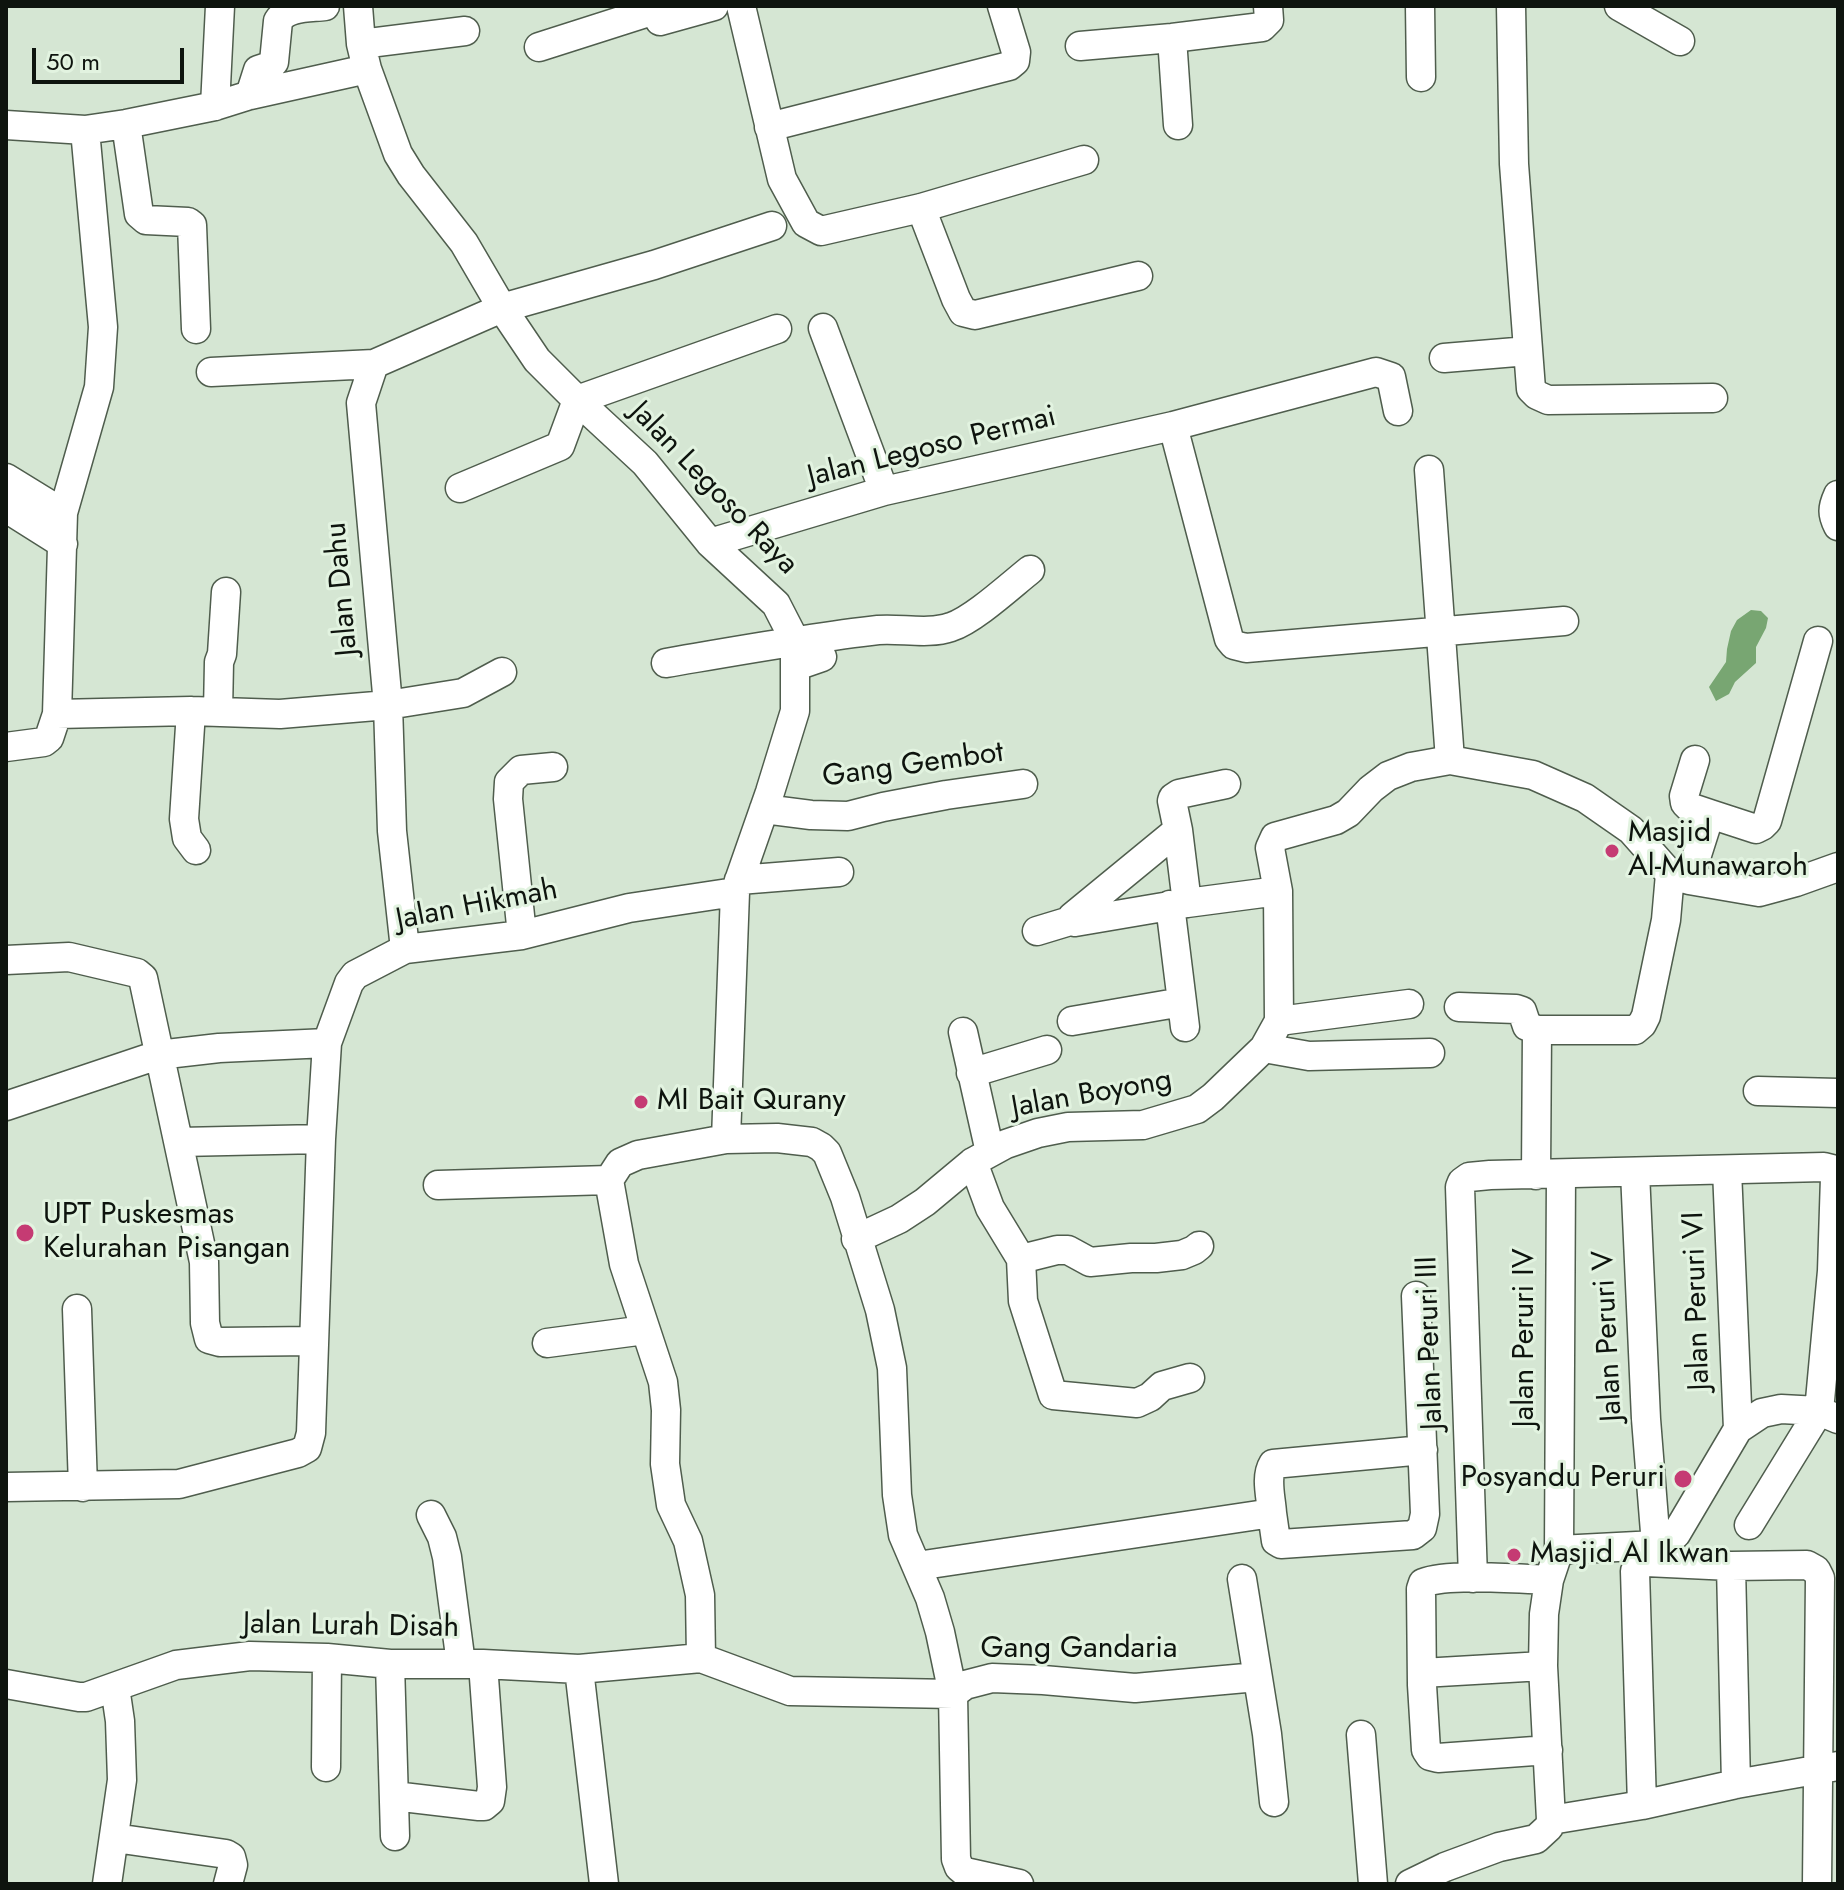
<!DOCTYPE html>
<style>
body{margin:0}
#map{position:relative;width:1844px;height:1890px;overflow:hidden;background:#d5e6d3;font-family:Jost,sans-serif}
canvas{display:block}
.frame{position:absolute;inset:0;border:8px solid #0e140e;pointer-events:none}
.scale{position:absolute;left:32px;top:48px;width:152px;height:36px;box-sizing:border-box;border:4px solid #0e140e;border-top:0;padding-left:10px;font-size:24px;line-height:28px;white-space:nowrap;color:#0e140e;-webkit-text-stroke:6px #e2f3e0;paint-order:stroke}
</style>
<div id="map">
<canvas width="1844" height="1890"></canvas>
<div class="frame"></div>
<div class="scale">50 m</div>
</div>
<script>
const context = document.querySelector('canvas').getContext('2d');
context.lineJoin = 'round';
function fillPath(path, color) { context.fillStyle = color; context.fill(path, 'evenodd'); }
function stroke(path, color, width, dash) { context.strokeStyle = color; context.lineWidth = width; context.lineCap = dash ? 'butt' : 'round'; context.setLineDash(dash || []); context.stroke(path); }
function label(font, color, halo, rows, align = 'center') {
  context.font = font + ' Jost,sans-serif'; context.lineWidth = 6; context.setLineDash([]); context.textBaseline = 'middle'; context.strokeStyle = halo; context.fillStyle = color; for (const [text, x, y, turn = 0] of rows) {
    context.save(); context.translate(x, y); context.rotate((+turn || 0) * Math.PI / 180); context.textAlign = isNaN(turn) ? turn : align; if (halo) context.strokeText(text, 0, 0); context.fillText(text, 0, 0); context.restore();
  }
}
fillPath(new Path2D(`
 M 1751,610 L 1761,611 L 1768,618 L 1766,628 L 1756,647 L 1756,663 L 1735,682 L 1729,694 L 1716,701 L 1709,687 L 1726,662 L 1727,649 L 1731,631 L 1737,620 Z`), '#78a672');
const minor = new Path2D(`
 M 358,6 L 361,44 L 367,69 L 398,154 L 411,175 L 464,243 L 502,308 L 537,360 L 577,400 L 645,463 L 710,543 L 776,604 L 795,641 L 795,711 L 770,792 L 735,892 L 726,1139
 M 655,6 L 660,21 L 714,6
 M 741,6 L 782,179 L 806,223 L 821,231 L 921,208 L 1084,160
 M 1420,6 L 1421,77
 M 1511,6 L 1514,164 L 1531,389 L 1537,395 L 1548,400 L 1713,398
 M 1619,6 L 1680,41
 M 1172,38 L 1178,125
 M 361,44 L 465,31
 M 1080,46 L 1172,38 L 1262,27 L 1269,20 L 1268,6
 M 539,47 L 655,10
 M 250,95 L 258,70 L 270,66 L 274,62 L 278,21 C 287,6 310,8 325,6
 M 215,106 L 220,6
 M 126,124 L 139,214 L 146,220 L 188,222 L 192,225 L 196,329
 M 6,125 L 85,130 L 126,124 L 215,106 L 250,95 L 367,69
 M 769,127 L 1009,66 L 1015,61 L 1016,52 L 1002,6
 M 921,208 L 956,299 L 963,312 L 975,315 L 1138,276
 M 823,328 L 884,491
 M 1444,358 L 1528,351
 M 211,372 L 374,364
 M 1173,426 L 1229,639 L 1234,645 L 1246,648 L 1564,621
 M 1429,470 L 1450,760
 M 6,478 L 63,513
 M 460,488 L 560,446 L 577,400 L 777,329
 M 1838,495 C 1832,508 1832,514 1838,526
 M 6,508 L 63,544
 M 710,543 L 884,491 L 1173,426 L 1376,372 L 1391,377 L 1398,411
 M 666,663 C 736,651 807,638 878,630 C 901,628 928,635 951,627 C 973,620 1010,586 1030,570
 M 796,666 L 822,657
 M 191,711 L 184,819 L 187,838 L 196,850
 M 218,712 L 219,662 L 222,654 L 226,592
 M 57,714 L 191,711 L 280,714 L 388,705 L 463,693 L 502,672
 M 6,747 L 44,742 L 49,738 L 57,714 L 63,513 L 99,387 L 103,327 L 85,130
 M 1695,760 L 1684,796 L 1685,803 L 1689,807 L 1710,814
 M 764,809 L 811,815 L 848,816 L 883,807 L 946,795 L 1023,784
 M 739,880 L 839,872
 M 1689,880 L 1710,814 L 1756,829 L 1762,826 L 1767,821 L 1818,641
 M 1187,903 L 1178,830 L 1172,801 L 1173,798 L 1179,794 L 1226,784
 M 1070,921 L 1072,917 L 1178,830
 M 1037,931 L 1070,921 L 1075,922 L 1187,903 L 1278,891
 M 522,935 L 508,799 L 509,782 L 521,770 L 553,767
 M 405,949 L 392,831 L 388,705 L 361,403 L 374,364 L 502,308 L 654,265 L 772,226
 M 6,960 L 69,957 L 137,973 L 143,978 L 204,1262 L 205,1323 L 209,1339 L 220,1342 L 313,1341
 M 1182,1002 L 1185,1027
 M 1459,1007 L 1516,1009 L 1522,1011 L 1527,1026 L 1537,1030
 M 1072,1021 L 1182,1002 L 1170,905
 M 1279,1021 L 1278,891 L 1270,848 L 1275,837 L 1336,820 L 1348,813 L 1371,789 L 1388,776 L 1411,767 L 1450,760 L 1533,775 L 1585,798 L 1631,830 L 1670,874 L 1689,880 L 1759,892 L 1796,882 L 1838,867
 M 963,1032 L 990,1152
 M 1264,1048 L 1309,1056 L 1430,1053
 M 971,1073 L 1047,1050
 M 1758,1091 L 1838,1093
 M 6,1106 L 158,1055 L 219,1048 L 327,1043
 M 180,1142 L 321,1139
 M 973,1162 L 990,1208 L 1021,1259 L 1023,1301 L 1053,1395 L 1137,1403 L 1150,1397 L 1162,1386 L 1190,1378
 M 1727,1170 L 1738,1429
 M 1635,1172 L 1646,1419 L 1656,1545
 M 1536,1175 L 1537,1030 L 1635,1030 L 1642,1024 L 1646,1016 L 1666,920 L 1670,874
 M 438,1185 L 609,1180
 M 856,1239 L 899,1219 L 925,1202 L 973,1162 L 1006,1144 L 1038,1133 L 1068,1127 L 1143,1125 L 1197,1109 L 1213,1097 L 1264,1048 L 1279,1021 L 1409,1004
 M 1021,1259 L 1057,1250 L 1068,1250 L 1090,1262 L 1131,1258 L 1156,1258 L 1182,1255 L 1194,1250 L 1199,1246
 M 77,1309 L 83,1487
 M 547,1343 L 645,1330
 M 6,1487 L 179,1484 L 298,1453 L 307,1448 L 311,1433 L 321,1139 L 327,1043 L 349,983 L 355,975 L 405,949 L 522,935 L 629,908 L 735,892
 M 1272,1513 C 1271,1497 1265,1477 1273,1464 L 1423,1450
 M 431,1515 L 442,1537 L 447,1557 L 461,1664
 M 1559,1550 L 1656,1545 L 1670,1539 L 1676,1534 L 1738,1429 L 1762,1413 L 1781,1409 L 1819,1411 L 1838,1419
 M 917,1566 L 1272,1513 L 1276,1541 L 1281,1544 L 1413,1535 L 1422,1528 L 1425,1514 L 1416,1296
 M 1731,1566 L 1736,1784
 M 1473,1578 L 1460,1187 L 1462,1182 L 1469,1177 L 1490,1175 L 1824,1167 L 1832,1169 L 1835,1177 L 1832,1271 L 1819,1411 L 1749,1525
 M 1242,1579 L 1267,1734 L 1274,1802
 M 701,1658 L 700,1595 L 688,1541 L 671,1505 L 665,1464 L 666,1410 L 663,1382 L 624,1264 L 609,1180 L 620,1163 L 638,1155 L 726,1139 L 777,1138 L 812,1142 L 821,1147 L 827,1153 L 845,1197 L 880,1310 L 892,1368 L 897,1495 L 903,1535 L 930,1598 L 940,1632 L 953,1694 L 956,1859 L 959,1867 L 965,1872 L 1019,1884
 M 390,1664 L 395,1836
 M 579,1669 L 604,1884
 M 1422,1673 L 1543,1666
 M 6,1684 L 79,1697 L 86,1697 L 176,1665 L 250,1656 L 327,1658 L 390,1664 L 483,1664 L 579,1669 L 701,1658 L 790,1691 L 953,1694 L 965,1685 L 992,1678 L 1043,1680 L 1135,1688 L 1257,1677
 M 1361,1735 L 1373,1884
 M 1548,1750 L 1438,1758 L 1430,1756 L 1426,1750 L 1422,1685 L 1421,1589 L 1423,1583 C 1449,1573 1518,1579 1549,1580
 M 326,1767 L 327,1658
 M 394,1796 L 479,1806 L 484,1806 L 490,1801 L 492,1787 L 483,1664
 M 1642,1805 L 1635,1571 L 1639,1564 L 1646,1562 L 1731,1566 L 1807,1565 L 1816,1570 L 1820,1578 L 1817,1884
 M 1551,1820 L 1642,1805 L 1736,1784 L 1838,1766
 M 115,1838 L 226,1854 L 231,1857 L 233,1865 L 228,1884
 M 107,1884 L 122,1780 L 120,1721 L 115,1687
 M 1410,1884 L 1445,1867 L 1499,1847 L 1536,1839 L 1549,1827 L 1551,1820 L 1543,1666 L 1544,1614 L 1549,1580 L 1559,1550 L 1561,1174`);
stroke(minor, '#4f5d4d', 31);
stroke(minor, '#fff', 28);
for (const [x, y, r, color] of [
 [1612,851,8,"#c53b73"],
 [641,1102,8,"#c53b73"],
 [25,1233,10,"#c53b73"],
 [1683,1479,10,"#c53b73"],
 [1514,1555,8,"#c53b73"]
]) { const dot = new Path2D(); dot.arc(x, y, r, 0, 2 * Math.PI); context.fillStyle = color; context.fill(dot); stroke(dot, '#e2f3e0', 3); }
label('30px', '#0e140e', '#e2f3e0', [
 ["Jalan Legoso Permai",932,448,-14],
 ["Jalan Legoso Raya",713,489,46],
 ["Jalan Dahu",343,589,-95],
 ["Gang Gembot",913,766,-8],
 ["Jalan Hikmah",477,906,-11],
 ["Jalan Boyong",1092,1095,-10],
 ["Jalan Peruri VI",1698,1301,-92],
 ["Jalan Peruri V",1609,1336,-93],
 ["Jalan Peruri IV",1526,1338,-90],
 ["Jalan Peruri III",1431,1343,-92],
 ["Jalan Lurah Disah",351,1627,1],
 ["Gang Gandaria",1079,1650]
]);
label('30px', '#0e140e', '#e2f3e0', [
 ["Masjid",1628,834],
 ["Al-Munawaroh",1628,868],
 ["MI Bait Qurany",657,1102],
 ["UPT Puskesmas",43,1216],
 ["Kelurahan Pisangan",43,1250],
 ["Posyandu Peruri",1665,1479,"right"],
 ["Masjid Al Ikwan",1530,1555]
], 'left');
</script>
